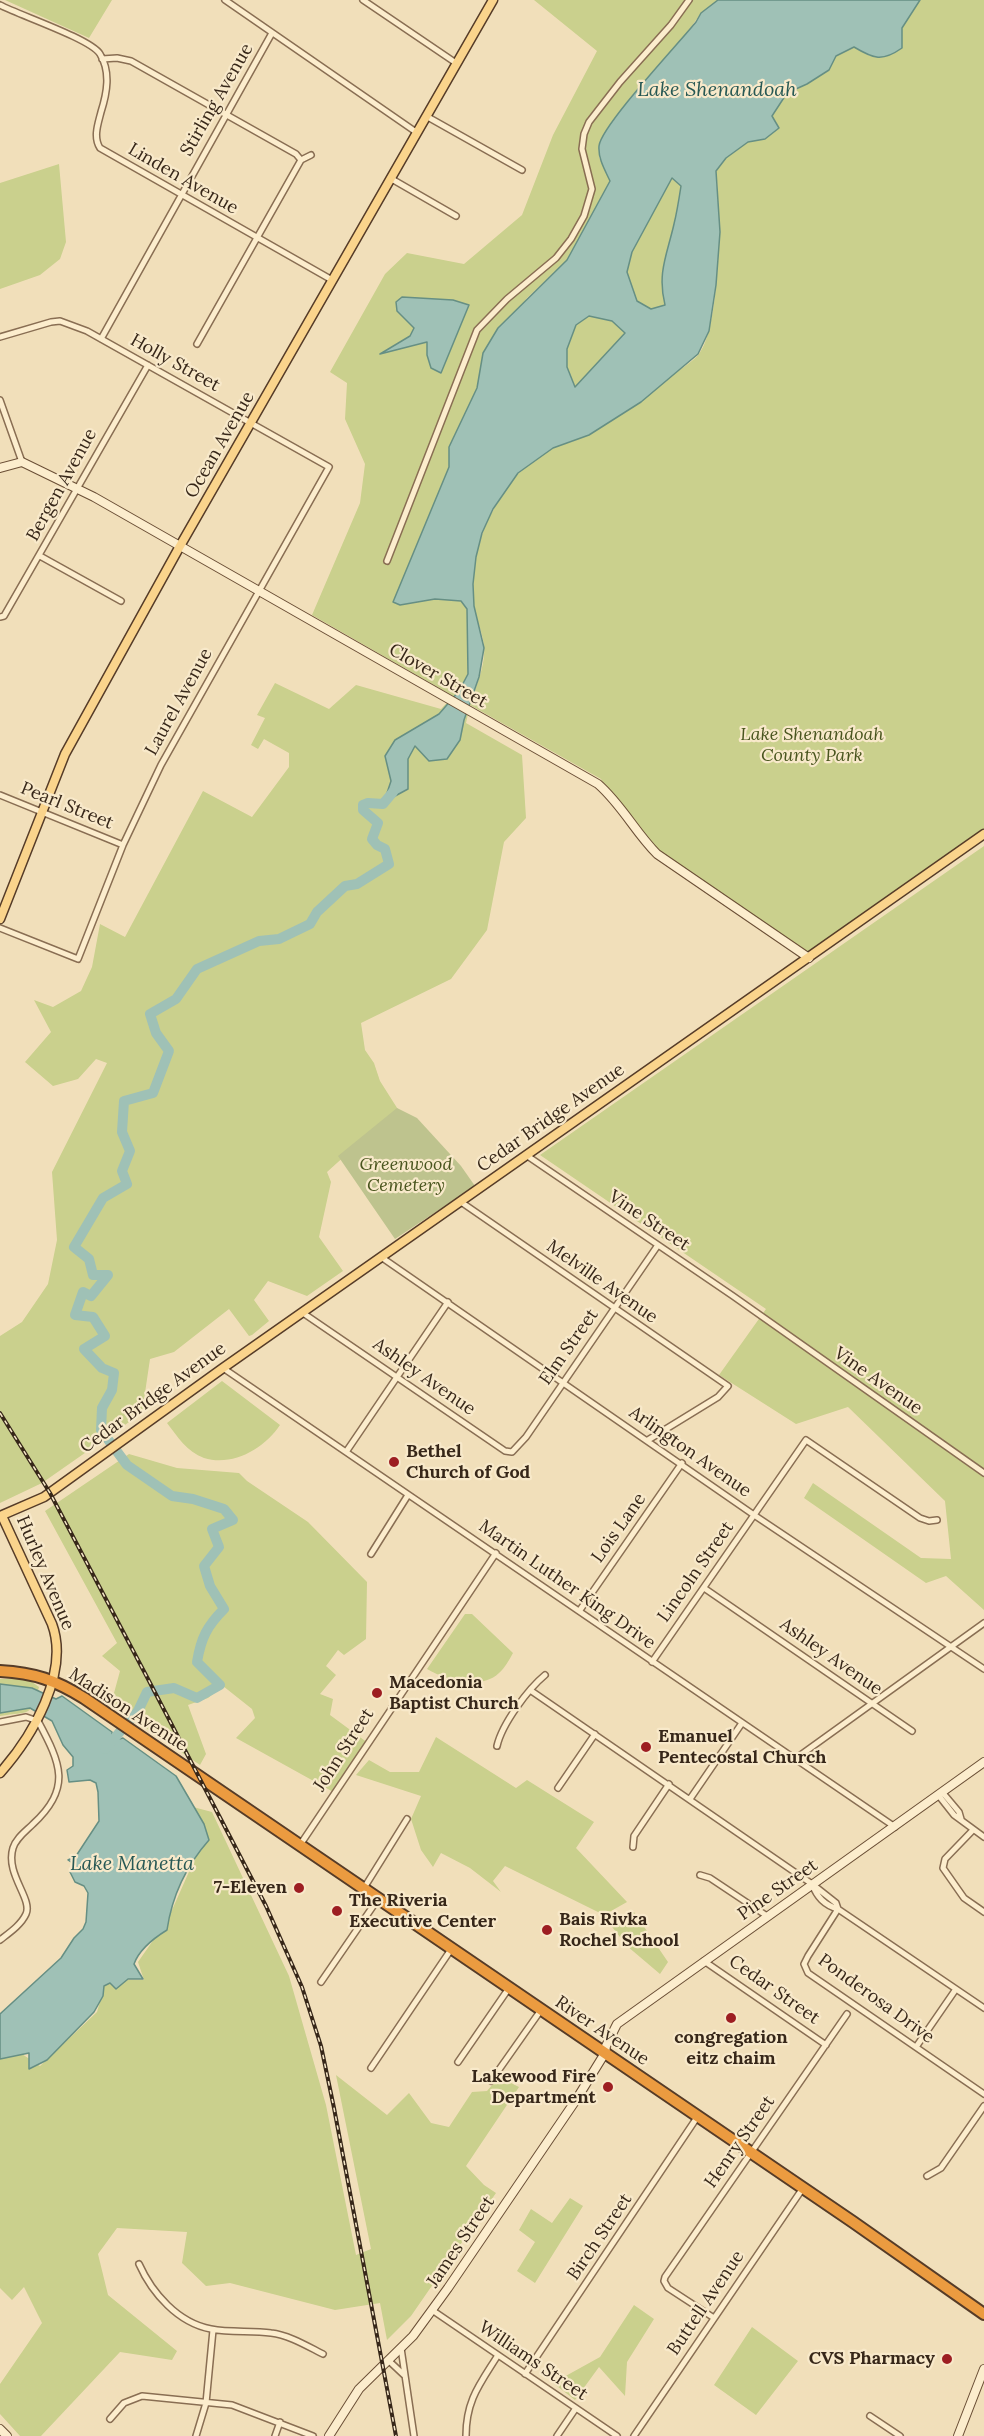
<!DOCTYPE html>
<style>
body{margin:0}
canvas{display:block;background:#f1dfba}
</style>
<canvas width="984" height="2436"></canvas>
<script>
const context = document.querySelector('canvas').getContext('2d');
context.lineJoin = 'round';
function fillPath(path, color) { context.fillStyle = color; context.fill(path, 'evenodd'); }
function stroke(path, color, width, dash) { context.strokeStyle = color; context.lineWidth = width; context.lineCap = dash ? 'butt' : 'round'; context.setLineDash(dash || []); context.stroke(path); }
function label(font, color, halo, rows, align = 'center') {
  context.font = font + ' Lora,serif'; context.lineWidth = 4.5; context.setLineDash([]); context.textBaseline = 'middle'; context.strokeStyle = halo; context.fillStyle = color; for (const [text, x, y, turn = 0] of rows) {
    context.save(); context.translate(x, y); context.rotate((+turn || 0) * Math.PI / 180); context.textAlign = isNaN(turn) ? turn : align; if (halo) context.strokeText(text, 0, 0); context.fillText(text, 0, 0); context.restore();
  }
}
fillPath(new Path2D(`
 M 5,0 L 112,0 L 89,38 Z
 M 534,0 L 718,0 L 701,13 L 599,157 L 610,181 L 567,260 L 527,298 L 483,353 L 477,388 L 449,447 L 449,467 L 400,605 L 435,599 L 461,601 L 467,609 L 468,674 L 459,691 L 464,721 C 470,700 486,670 484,647 C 483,634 477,621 474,608 C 468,574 478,536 495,507 C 509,483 527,458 554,447 C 562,444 569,443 576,440 C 611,422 644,400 674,374 C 682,368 692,362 699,354 C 721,326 721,208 716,171 L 726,158 L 748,141 L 765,139 L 779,127 L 772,116 L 787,93 L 807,84 L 829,70 L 836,56 L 854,47 L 870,56 L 902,28 L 920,0 L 984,0 L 984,834 L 809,958 L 669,863 L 608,793 L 601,779 L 470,705 L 466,723 L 522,755 L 526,818 L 504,842 L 487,930 L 451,979 L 361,1023 L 365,1050 L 374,1063 L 380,1081 L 399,1111 L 368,1135 L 327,1172 L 331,1182 L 319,1237 L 343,1271 L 307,1296 L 268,1281 L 254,1300 L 269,1321 L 252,1335 L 249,1336 L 229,1309 L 174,1352 L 150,1359 L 142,1413 L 42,1483 L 0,1503 L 0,1336 L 22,1322 L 48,1284 L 57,1240 L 52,1172 L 107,1063 L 96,1059 L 78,1079 L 53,1086 L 25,1062 L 51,1032 L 34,1000 L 53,1007 L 81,991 L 92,967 L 100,924 L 125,937 L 203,791 L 252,817 L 289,767 L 289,753 L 264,739 L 258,749 L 251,745 L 265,718 L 257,715 L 275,683 L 329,709 L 356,685 L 441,709 L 453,696 L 312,615 L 360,503 L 365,464 L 345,419 L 347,383 L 330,372 L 385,274 L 407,253 L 464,264 L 522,215 L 553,135 L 597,51 Z
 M 59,164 L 66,242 L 60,259 L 40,275 L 0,289 L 0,183 Z
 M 671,178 L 681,186 C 679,199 677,212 674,224 C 667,252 658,277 665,305 L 651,309 L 637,301 L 627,272 L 632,252 Z
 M 589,316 L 612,321 L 625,333 L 575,387 L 567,367 L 567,349 L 576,325 Z
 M 984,846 L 984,1610 L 946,1576 L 926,1583 L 804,1498 L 813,1483 L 921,1558 L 951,1559 L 945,1501 L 848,1407 L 796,1424 L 719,1375 L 766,1309 L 540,1155 Z
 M 222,1381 L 280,1425 C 265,1448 233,1467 204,1458 C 187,1452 177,1436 167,1423 Z
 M 129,1454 L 177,1468 L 239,1473 L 247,1481 L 308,1522 L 367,1582 L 366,1639 L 344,1655 L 338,1650 L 326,1666 L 336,1675 L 320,1694 L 333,1699 L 330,1715 L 368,1743 L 337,1794 L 236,1738 L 255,1718 L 252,1709 L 223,1686 L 208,1698 L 188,1705 L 206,1754 L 200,1765 L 111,1704 L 120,1671 L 102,1656 L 117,1643 L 45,1511 Z
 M 465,1614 L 472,1614 L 513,1653 C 509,1660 505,1668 499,1673 C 480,1691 446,1680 427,1669 Z
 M 0,1679 L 28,1679 L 39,1687 C 31,1718 30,1711 0,1716 Z
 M 436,1737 L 516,1788 L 527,1780 L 594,1822 L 576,1848 L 627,1902 L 604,1915 L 505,1866 L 493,1881 L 501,1892 L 470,1868 L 441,1853 L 433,1867 L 421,1850 L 411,1819 L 421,1796 L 356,1775 L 369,1760 L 390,1772 L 419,1772 Z
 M 193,1807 L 212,1812 L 289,1976 L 326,2105 L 356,2255 L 371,2249 L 336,2075 L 387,2115 L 409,2093 L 431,2123 L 449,2127 L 472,2092 L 487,2091 L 499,2077 L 519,2087 L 466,2166 L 484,2185 L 496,2193 L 411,2316 L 387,2340 L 380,2303 L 335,2310 L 230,2283 L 206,2286 L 182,2263 L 187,2232 L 117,2228 L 98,2254 L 108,2295 L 177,2351 L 172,2360 L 120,2352 L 41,2436 L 20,2436 L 0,2414 L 0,2384 L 42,2323 L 24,2287 L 12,2300 L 0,2288 L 0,2059 L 22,2054 L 40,2066 L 97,2012 L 106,1980 L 144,1980 L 138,1962 L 168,1919 L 204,1838 Z
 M 634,1912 L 668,1962 L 660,1974 L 627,1946 L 609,1923 Z
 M 570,2198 L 583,2206 L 535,2283 L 517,2271 L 535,2242 L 519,2230 L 531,2209 L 552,2223 Z
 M 634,2305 L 654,2319 L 627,2362 L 625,2396 L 599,2367 L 575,2400 L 553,2383 L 600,2357 Z
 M 752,2327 L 798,2361 L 756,2415 L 714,2385 Z`), '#cad08d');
fillPath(new Path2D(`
 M 397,1108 L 417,1118 L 461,1166 L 475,1186 L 395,1239 L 338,1156 Z`), '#bec38e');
const water = new Path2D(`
 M 718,0 L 920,0 L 902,28 L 902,48 C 882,62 874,59 854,47 L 836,56 L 829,70 L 807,84 L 787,93 L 772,116 L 779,128 L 765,139 L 748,142 L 726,158 L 716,171 L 720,232 L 716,285 L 709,331 L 698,354 L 641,402 L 589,435 L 553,448 L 518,473 L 493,509 L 482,533 L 476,557 L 473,584 L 474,606 L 484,648 L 479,677 L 464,720 L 460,740 L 447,759 L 429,761 L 415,746 L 408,759 L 408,789 L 384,802 L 391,781 L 385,756 L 395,740 L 439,714 L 459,691 L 468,674 L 467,609 L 461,601 L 435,599 L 400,605 L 393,602 L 449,467 L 449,447 L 477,388 L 483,353 L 498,328 L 567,260 L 610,181 C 605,170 598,159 599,146 C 601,126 679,43 696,22 L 701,13 ZM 672,178 L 681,186 C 679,199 677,212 674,224 C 667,255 657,273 665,305 L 651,309 L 637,301 L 627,272 L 632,252 ZM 589,316 L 612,321 L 625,333 L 575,387 L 567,367 L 567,349 L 576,325 Z
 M 402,297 L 453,300 L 469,305 L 441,373 L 431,368 L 427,355 L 427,342 L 380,354 L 410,336 L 414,328 L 397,311 L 396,302 Z
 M 0,1684 L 32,1688 L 56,1699 L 62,1696 L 112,1732 L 112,1736 L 115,1740 L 123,1738 L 176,1776 L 204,1824 L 209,1840 C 186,1866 172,1896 167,1930 C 154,1938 139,1950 134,1964 L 143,1979 L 128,1979 L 116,1989 L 110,1983 L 104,1986 L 103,1996 L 94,2012 L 47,2060 L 29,2069 L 29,2053 L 0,2059 L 0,2014 L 61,1958 L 74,1938 L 83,1929 L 86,1922 L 88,1893 L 84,1886 L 75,1882 L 70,1872 L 74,1864 L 68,1860 L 76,1856 L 99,1821 L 98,1792 L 96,1783 L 90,1780 L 69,1782 L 67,1770 L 73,1766 L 73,1757 L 63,1745 L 52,1721 L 30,1708 L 0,1713 Z`);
fillPath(water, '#9fc1b6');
stroke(water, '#668f84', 1.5);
stroke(new Path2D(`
 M 105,1749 L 138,1711 L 147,1692 L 174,1688 L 197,1698 L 220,1685 L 197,1662 C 201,1638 207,1626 224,1609 L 210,1586 L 204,1566 L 219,1547 L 212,1529 L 233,1520 L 224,1509 L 193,1499 L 172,1496 L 127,1465 L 101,1430 L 102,1408 L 112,1390 L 114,1373 L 102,1368 L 84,1349 L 105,1336 L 93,1317 L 75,1315 L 83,1292 L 91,1296 L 108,1275 L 93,1275 L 89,1259 L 74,1247 L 103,1198 L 127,1184 L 122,1171 L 130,1151 L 122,1132 L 124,1101 L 153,1093 L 169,1051 L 156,1033 L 150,1014 L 176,999 L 197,969 L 259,941 L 279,939 L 310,924 L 317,912 L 345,886 L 357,884 L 389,864 L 385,849 L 377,845 L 372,839 L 378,823 L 363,810 L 363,805 L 368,803 L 383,804 L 393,792`), '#9fc1b6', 10);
const street = new Path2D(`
 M 225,0 L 416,132
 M 363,0 L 456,63
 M 0,5 C 19,15 91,39 100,54 C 111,72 107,93 101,112 C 98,124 93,137 100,148 L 332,280
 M 102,59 L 117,58 L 131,61 L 296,154 L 301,160
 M 426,116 L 522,170
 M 390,178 L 456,216
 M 0,337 L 51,322 L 60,321 L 87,331 L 329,467 L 161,765 L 123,845 L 78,959 L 0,928
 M 101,339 L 272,33
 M 197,344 L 301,160 L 311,155
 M 0,400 L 22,462
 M 40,556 L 121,601
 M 387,561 L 477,330 L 507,299 L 556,258 L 571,239 L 584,216 L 592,189 L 582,149 L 584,134 L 589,122 L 620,82 L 671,25 L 689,0
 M 0,617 L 4,616 L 148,365
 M 0,795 L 123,845
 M 526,1155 L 733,1296 L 984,1473
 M 461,1202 L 728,1386 L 718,1397 L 648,1440
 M 381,1257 L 754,1515 L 984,1669
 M 303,1313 L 505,1451 L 512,1452 L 526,1437 L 658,1245
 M 223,1368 L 895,1827
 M 346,1452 L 448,1302
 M 371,1554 L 408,1495
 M 704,1588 L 912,1731
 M 580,1610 L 682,1463
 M 652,1662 L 806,1440 L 920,1518 L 929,1521 L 937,1520
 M 530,1690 L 812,1884
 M 0,1722 L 26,1717 L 38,1721 C 61,1764 72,1788 33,1824 C 26,1831 16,1838 13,1848 C 5,1874 33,1899 26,1914 C 21,1925 9,1933 0,1940
 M 497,1746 C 502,1724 528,1689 545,1675
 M 795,1759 L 984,1623
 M 558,1788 L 595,1734
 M 943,1793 L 959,1812 L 961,1819
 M 939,1796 L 954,1815 L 984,1837
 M 690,1799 L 742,1723
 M 973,1830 L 945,1859 L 943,1868 L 964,1898 L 984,1912
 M 300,1845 L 496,1553
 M 633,1847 L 634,1836 L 669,1784
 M 700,1875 L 710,1878 L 767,1916
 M 364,1888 L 407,1819
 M 838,1909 L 808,1956 L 804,1964 L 808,1973 L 984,2094
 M 838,1909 L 836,1903 L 812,1884 C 817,1897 824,1905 838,1909 L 984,2008
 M 704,1961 L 826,2045
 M 321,1982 L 378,1899
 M 916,2047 L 956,1989
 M 458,2062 L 509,1988
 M 371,2068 L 452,1948
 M 491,2081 L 541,2010
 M 927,2176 L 941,2168 L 984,2106
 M 139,2264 C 152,2293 178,2323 211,2329 C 231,2333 252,2330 271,2333 C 289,2335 307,2346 323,2354
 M 432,2310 L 617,2436
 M 714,2318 L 668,2288 L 664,2281 L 665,2277 L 847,2014
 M 401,2348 L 414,2436
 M 388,2360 L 404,2375
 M 525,2374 L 698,2116
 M 870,2416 L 900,2436
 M 110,2419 L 124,2403 L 142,2396 L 232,2405 L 313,2436
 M 196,2436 L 206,2403 L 213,2330
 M 275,2436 L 280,2422
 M 466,2436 C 466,2400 480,2384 498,2355
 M 557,2436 L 576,2408
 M 634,2436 L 803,2188`);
const secondary = new Path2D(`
 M 0,468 L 22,462 L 94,497 L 598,784 C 622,805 635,832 657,854 L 809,958
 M 0,2429 L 7,2436
 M 329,2436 L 359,2389 L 413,2336 L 448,2288 L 576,2100 L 605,2053 L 606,2046 L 617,2024 L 984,1762
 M 958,2436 L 984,2369`);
const primary = new Path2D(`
 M 0,919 L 65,754 L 180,546 L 493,0
 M 0,1516 L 44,1497 L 223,1368 L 984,834
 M 0,1773 C 32,1737 70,1673 52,1624 L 2,1516`);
const highway = new Path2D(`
 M 0,1671 C 35,1673 55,1680 84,1698 L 853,2222 L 984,2314`);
stroke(street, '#896e53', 8);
stroke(secondary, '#6b4f36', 10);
stroke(primary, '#563c28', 11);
stroke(highway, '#563c28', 14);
stroke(street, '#fcedcd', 5);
stroke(secondary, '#fcedcd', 8);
stroke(primary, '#fad48c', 8);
stroke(highway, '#eb9b40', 10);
const rail = new Path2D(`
 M 0,1413 L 50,1493 L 148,1679 L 266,1906 L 302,1987 L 321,2046 L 334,2108 L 396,2436`);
stroke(rail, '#372719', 4);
stroke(rail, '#f8e9ca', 1.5, [4.5]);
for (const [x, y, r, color] of [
 [394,1462,6,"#9d1e22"],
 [377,1693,6,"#9d1e22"],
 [646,1747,6,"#9d1e22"],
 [299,1888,6,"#9d1e22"],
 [337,1911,6,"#9d1e22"],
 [547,1930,6,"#9d1e22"],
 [731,2018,6,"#9d1e22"],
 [608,2087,6,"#9d1e22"],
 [947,2359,6,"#9d1e22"]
]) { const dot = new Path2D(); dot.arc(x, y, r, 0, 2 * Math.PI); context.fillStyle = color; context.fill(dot); stroke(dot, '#f8e9ca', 2); }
label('18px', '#372719', '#f8e9ca', [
 ["Stirling Avenue",217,100,-60],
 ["Linden Avenue",183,179,30],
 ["Holly Street",175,363,29],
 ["Ocean Avenue",220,445,-60],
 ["Bergen Avenue",62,485,-61],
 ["Clover Street",438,676,30],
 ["Laurel Avenue",179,702,-61],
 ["Pearl Street",67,806,22],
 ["Cedar Bridge Avenue",551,1118,-35],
 ["Vine Street",649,1221,34],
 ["Melville Avenue",602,1282,35],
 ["Elm Street",569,1347,-55],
 ["Ashley Avenue",424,1377,35],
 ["Vine Avenue",878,1381,35],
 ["Cedar Bridge Avenue",153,1398,-36],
 ["Arlington Avenue",690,1452,35],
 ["Lois Lane",619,1528,-55],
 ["Lincoln Street",696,1572,-55],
 ["Hurley Avenue",45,1573,67],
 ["Martin Luther King Drive",567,1585,35],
 ["Ashley Avenue",831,1657,35],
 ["Madison Avenue",128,1710,33],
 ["John Street",344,1750,-57],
 ["Pine Street",778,1890,-35],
 ["Cedar Street",774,1990,35],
 ["Ponderosa Drive",876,1999,36],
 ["River Avenue",602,2031,34],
 ["Henry Street",740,2142,-55],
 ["Birch Street",600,2237,-56],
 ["James Street",461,2242,-56],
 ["Buttell Avenue",706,2303,-56],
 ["Williams Street",533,2361,34]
]);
label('italic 18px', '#49551e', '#f8e9ca', [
 ["Lake Shenandoah",812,735],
 ["County Park",812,756],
 ["Greenwood",406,1165],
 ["Cemetery",406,1186]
]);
label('bold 18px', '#372719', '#f8e9ca', [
 ["Bethel",406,1452],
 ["Church of God",406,1473],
 ["Macedonia",389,1683],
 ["Baptist Church",389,1704],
 ["Emanuel",658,1737],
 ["Pentecostal Church",658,1758],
 ["7-Eleven",287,1888,"right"],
 ["The Riveria",349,1901],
 ["Executive Center",349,1922],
 ["Bais Rivka",559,1920],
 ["Rochel School",559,1941],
 ["congregation",731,2038,"center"],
 ["eitz chaim",731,2059,"center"],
 ["Lakewood Fire",596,2077,"right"],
 ["Department",596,2098,"right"],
 ["CVS Pharmacy",935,2359,"right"]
], 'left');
label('italic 20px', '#275854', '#f8e9ca', [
 ["Lake Shenandoah",717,90],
 ["Lake Manetta",132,1864]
]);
</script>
